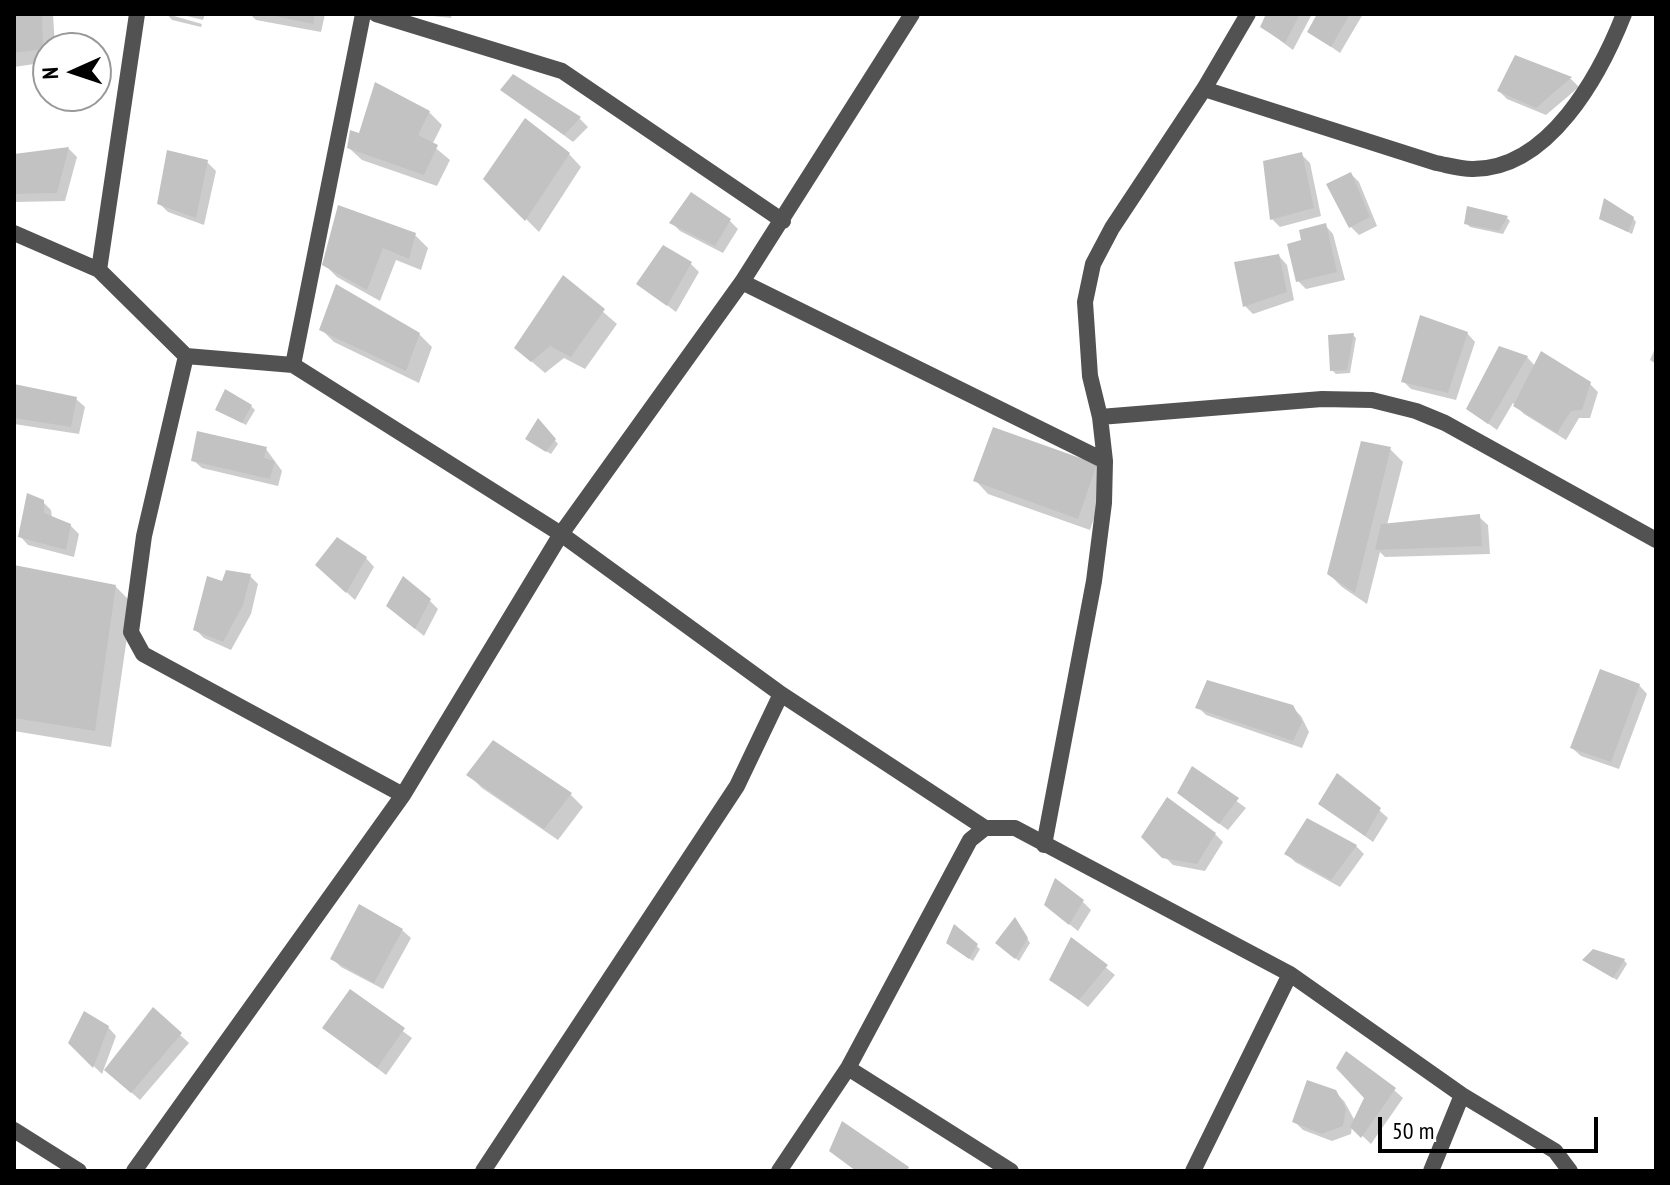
<!DOCTYPE html>
<style>
body{margin:0}
#map{position:relative;width:1670px;height:1185px;overflow:hidden;background:#fff;font-family:"PT Sans Narrow",sans-serif}
canvas{display:block}
.frame{position:absolute;inset:0;border:16px solid #000;pointer-events:none}
.north{position:absolute;left:32px;top:32px;width:80px;height:80px;box-sizing:border-box;background:#fff;border:2px solid #999;border-radius:50%;rotate:267deg;font-size:22px;font-weight:700;line-height:32px;text-align:center;color:#000}
.north::after{content:'';display:block;margin:auto;width:28px;height:36px;background:#000;clip-path:polygon(50% 0,100% 100%,50% 72%,0 100%)}
.scale{position:absolute;left:1378px;top:1117px;width:220px;height:36px;box-sizing:border-box;border:4px solid #000;border-top:0;padding-left:10px;font-size:24px;line-height:28px;white-space:nowrap;color:#000;-webkit-text-stroke:6px #fff;paint-order:stroke}
</style>
<div id="map">
<canvas width="1670" height="1185"></canvas>
<div class="frame"></div>
<div class="north">N</div>
<div class="scale">50 m</div>
</div>
<script>
const context = document.querySelector('canvas').getContext('2d');
context.lineJoin = 'round';
function fillPath(path, color) { context.fillStyle = color; context.fill(path, 'evenodd'); }
function stroke(path, color, width, dash) { context.strokeStyle = color; context.lineWidth = width; context.lineCap = dash ? 'butt' : 'round'; context.setLineDash(dash || []); context.stroke(path); }
fillPath(new Path2D(`
 M 14,14 L 53,14 L 55,48 L 48,48 L 48,62 L 14,67 Z
 M 167,14 L 202,24 L 201,27 L 172,20 Z
 M 179,14 L 205,14 L 203,20 Z
 M 250,14 L 325,14 L 321,32 L 256,20 Z
 M 415,14 L 452,14 L 451,18 Z
 M 1269,14 L 1312,14 L 1293,50 L 1262,27 Z
 M 1319,14 L 1363,14 L 1340,53 L 1310,32 Z
 M 1516,58 L 1571,79 L 1579,87 L 1546,115 L 1507,99 L 1499,91 Z
 M 513,76 L 580,119 L 588,127 L 573,142 L 503,90 Z
 M 429,112 L 442,125 L 432,145 L 450,160 L 437,186 L 362,160 L 349,148 L 361,136 Z
 M 69,149 L 77,157 L 65,201 L 14,202 L 14,156 Z
 M 569,154 L 581,167 L 539,232 L 486,179 Z
 M 1301,154 L 1310,163 L 1321,216 L 1280,227 L 1272,219 Z
 M 207,162 L 216,171 L 204,225 L 168,212 L 159,203 Z
 M 1351,174 L 1359,182 L 1377,226 L 1359,235 L 1351,227 Z
 M 1507,218 L 1510,221 L 1503,234 L 1470,227 L 1466,223 Z
 M 1633,218 L 1636,222 L 1632,234 L 1601,219 Z
 M 729,220 L 738,229 L 723,253 L 680,231 L 672,223 Z
 M 1325,225 L 1333,234 L 1345,280 L 1306,289 L 1298,281 L 1304,242 Z
 M 415,235 L 428,248 L 421,270 L 396,260 L 380,301 L 337,277 L 324,264 Z
 M 1279,256 L 1287,265 L 1294,300 L 1253,314 L 1245,306 Z
 M 690,263 L 699,272 L 676,312 L 639,284 Z
 M 564,278 L 617,324 L 585,369 L 564,358 L 545,373 L 516,348 Z
 M 321,329 L 419,334 L 432,347 L 419,383 L 334,342 Z
 M 1467,333 L 1475,342 L 1456,400 L 1411,389 L 1403,381 Z
 M 1353,335 L 1356,338 L 1350,373 L 1336,374 L 1332,370 Z
 M 1656,346 L 1656,364 L 1650,360 Z
 M 1527,357 L 1535,366 L 1589,383 L 1598,392 L 1590,418 L 1579,418 L 1566,440 L 1524,414 L 1513,403 L 1497,430 L 1468,409 Z
 M 14,386 L 76,399 L 85,407 L 79,434 L 14,424 Z
 M 251,406 L 255,410 L 246,425 L 218,410 Z
 M 538,421 L 558,444 L 551,454 L 531,442 Z
 M 266,449 L 282,471 L 278,486 L 202,468 L 193,460 Z
 M 1390,449 L 1403,462 L 1387,525 L 1479,517 L 1488,525 L 1490,554 L 1385,557 L 1380,552 L 1367,604 L 1342,587 L 1329,574 Z
 M 1096,465 L 1108,478 L 1090,530 L 988,494 L 976,481 Z
 M 43,502 L 51,510 L 52,518 L 70,525 L 79,534 L 74,557 L 28,545 L 20,536 Z
 M 366,558 L 374,567 L 355,600 L 326,573 Z
 M 14,568 L 115,586 L 132,603 L 111,747 L 14,731 Z
 M 250,576 L 258,584 L 251,614 L 231,650 L 204,638 L 196,630 L 223,584 Z
 M 430,601 L 438,609 L 424,636 L 397,614 Z
 M 1639,685 L 1647,694 L 1619,769 L 1581,756 L 1572,748 Z
 M 1198,707 L 1292,707 L 1301,716 L 1309,732 L 1302,748 L 1206,715 Z
 M 1192,769 L 1246,808 L 1228,830 L 1188,801 Z
 M 469,775 L 571,795 L 583,807 L 558,840 L 482,788 Z
 M 1320,804 L 1379,810 L 1388,818 L 1373,842 Z
 M 1215,834 L 1223,842 L 1205,871 L 1173,865 L 1144,836 Z
 M 1356,846 L 1364,854 L 1340,887 L 1295,862 L 1287,854 Z
 M 1083,902 L 1091,910 L 1078,931 L 1055,913 Z
 M 1018,924 L 1030,943 L 1019,961 L 1001,947 Z
 M 955,927 L 980,949 L 973,961 L 952,947 Z
 M 402,930 L 411,938 L 383,989 L 341,967 L 332,958 Z
 M 1072,940 L 1115,975 L 1088,1007 L 1052,980 Z
 M 1624,960 L 1627,964 L 1617,980 L 1588,963 Z
 M 350,992 L 412,1038 L 386,1075 L 324,1028 Z
 M 153,1010 L 189,1043 L 140,1100 L 115,1078 Z
 M 108,1027 L 116,1036 L 102,1074 L 70,1043 Z
 M 1394,1090 L 1403,1098 L 1371,1144 L 1352,1126 L 1351,1134 L 1332,1141 L 1303,1130 L 1295,1122 L 1335,1092 L 1344,1101 L 1355,1121 Z`), '#0003');
fillPath(new Path2D(`
 M 14,14 L 42,14 L 43,49 L 14,53 Z
 M 265,14 L 315,14 L 313,24 Z
 M 1266,14 L 1300,14 L 1285,43 L 1260,27 Z
 M 1317,14 L 1350,14 L 1331,47 L 1307,32 Z
 M 1515,55 L 1572,77 L 1536,108 L 1497,91 Z
 M 513,74 L 581,117 L 564,135 L 500,90 Z
 M 375,82 L 430,111 L 418,135 L 438,145 L 424,175 L 347,148 L 350,130 L 359,133 Z
 M 525,118 L 570,153 L 525,221 L 483,179 Z
 M 69,147 L 57,193 L 14,194 L 14,154 Z
 M 167,150 L 208,160 L 196,218 L 157,204 Z
 M 1302,152 L 1314,208 L 1270,220 L 1263,161 Z
 M 1351,172 L 1370,217 L 1349,228 L 1326,184 Z
 M 691,192 L 731,219 L 715,246 L 669,223 Z
 M 1604,198 L 1634,217 L 1628,232 L 1599,219 Z
 M 338,205 L 416,233 L 409,259 L 383,248 L 367,290 L 322,265 Z
 M 1467,206 L 1508,216 L 1499,231 L 1464,224 Z
 M 1326,223 L 1337,272 L 1296,282 L 1287,244 L 1301,240 L 1299,230 Z
 M 663,245 L 692,262 L 667,306 L 636,284 Z
 M 1279,254 L 1287,292 L 1243,307 L 1234,262 Z
 M 563,275 L 605,309 L 571,357 L 550,346 L 531,362 L 514,348 Z
 M 336,284 L 420,333 L 406,371 L 319,330 Z
 M 1420,315 L 1468,332 L 1448,393 L 1401,382 Z
 M 1354,333 L 1347,370 L 1330,371 L 1328,335 Z
 M 1499,346 L 1528,356 L 1488,424 L 1466,409 Z
 M 1541,351 L 1591,382 L 1582,410 L 1571,411 L 1557,433 L 1513,406 Z
 M 14,384 L 77,397 L 71,427 L 14,418 Z
 M 225,389 L 252,405 L 242,423 L 215,410 Z
 M 538,418 L 556,439 L 546,452 L 525,439 Z
 M 993,427 L 1097,464 L 1078,519 L 973,481 Z
 M 197,431 L 267,447 L 264,458 L 275,461 L 270,479 L 191,461 Z
 M 1361,441 L 1391,447 L 1355,593 L 1327,574 Z
 M 27,493 L 44,500 L 44,513 L 71,524 L 66,550 L 18,537 Z
 M 1480,514 L 1482,546 L 1375,550 L 1381,524 Z
 M 337,537 L 367,557 L 346,593 L 315,565 Z
 M 14,565 L 116,585 L 95,731 L 14,718 Z
 M 226,570 L 251,574 L 243,605 L 223,642 L 193,630 L 207,576 L 222,581 Z
 M 403,576 L 431,599 L 415,629 L 386,606 Z
 M 1600,669 L 1640,684 L 1611,762 L 1570,748 Z
 M 1207,680 L 1293,705 L 1302,722 L 1293,741 L 1195,708 Z
 M 493,740 L 572,793 L 544,829 L 466,775 Z
 M 1192,766 L 1239,798 L 1219,824 L 1177,793 Z
 M 1337,773 L 1381,808 L 1365,836 L 1318,804 Z
 M 1167,797 L 1216,833 L 1197,864 L 1162,858 L 1141,837 Z
 M 1307,818 L 1357,845 L 1331,880 L 1284,854 Z
 M 1055,878 L 1084,900 L 1069,925 L 1044,905 Z
 M 359,904 L 403,929 L 374,983 L 330,959 Z
 M 1015,917 L 1028,938 L 1015,959 L 995,943 Z
 M 954,924 L 978,944 L 969,959 L 946,943 Z
 M 1071,937 L 1108,965 L 1079,1000 L 1049,980 Z
 M 1593,949 L 1625,959 L 1613,978 L 1582,960 Z
 M 350,989 L 405,1028 L 377,1068 L 322,1028 Z
 M 153,1007 L 182,1033 L 131,1093 L 104,1070 Z
 M 84,1011 L 109,1026 L 93,1068 L 68,1043 Z
 M 1346,1051 L 1396,1088 L 1361,1138 L 1350,1127 L 1364,1098 L 1336,1068 Z
 M 1307,1080 L 1336,1090 L 1346,1109 L 1343,1126 L 1322,1134 L 1292,1122 Z
 M 842,1121 L 909,1167 L 907,1171 L 856,1171 L 829,1151 Z`), '#c2c2c2');
stroke(new Path2D(`
 M 376,14 L 562,71 L 783,221
 M 1204,89 L 1436,163 C 1447,165 1460,169 1472,169 C 1549,170 1600,75 1624,14
 M 14,233 L 99,270 L 186,356 L 293,365 L 561,534 L 781,694 L 737,786 L 483,1171
 M 99,270 L 137,14
 M 742,282 L 1105,461
 M 186,356 L 144,536 L 131,632 L 143,654 L 403,795
 M 293,365 L 363,14
 M 1100,417 L 1322,399 L 1372,400 L 1416,411 L 1445,423 L 1656,540
 M 781,694 L 985,828
 M 1044,845 L 1094,581 L 1104,503 L 1105,461 L 1100,417 L 1090,376 L 1085,302 L 1093,264 L 1112,228 L 1204,89 L 1248,14
 M 848,1068 L 1011,1171
 M 14,1130 L 79,1171
 M 134,1171 L 403,795 L 561,534 L 742,282 L 912,14
 M 779,1171 L 848,1068 L 970,840 L 985,828 L 1015,828 L 1290,974 L 1462,1095 L 1555,1151 L 1570,1171
 M 1193,1171 L 1290,974
 M 1431,1171 L 1462,1095`), '#525252', 16);
</script>
